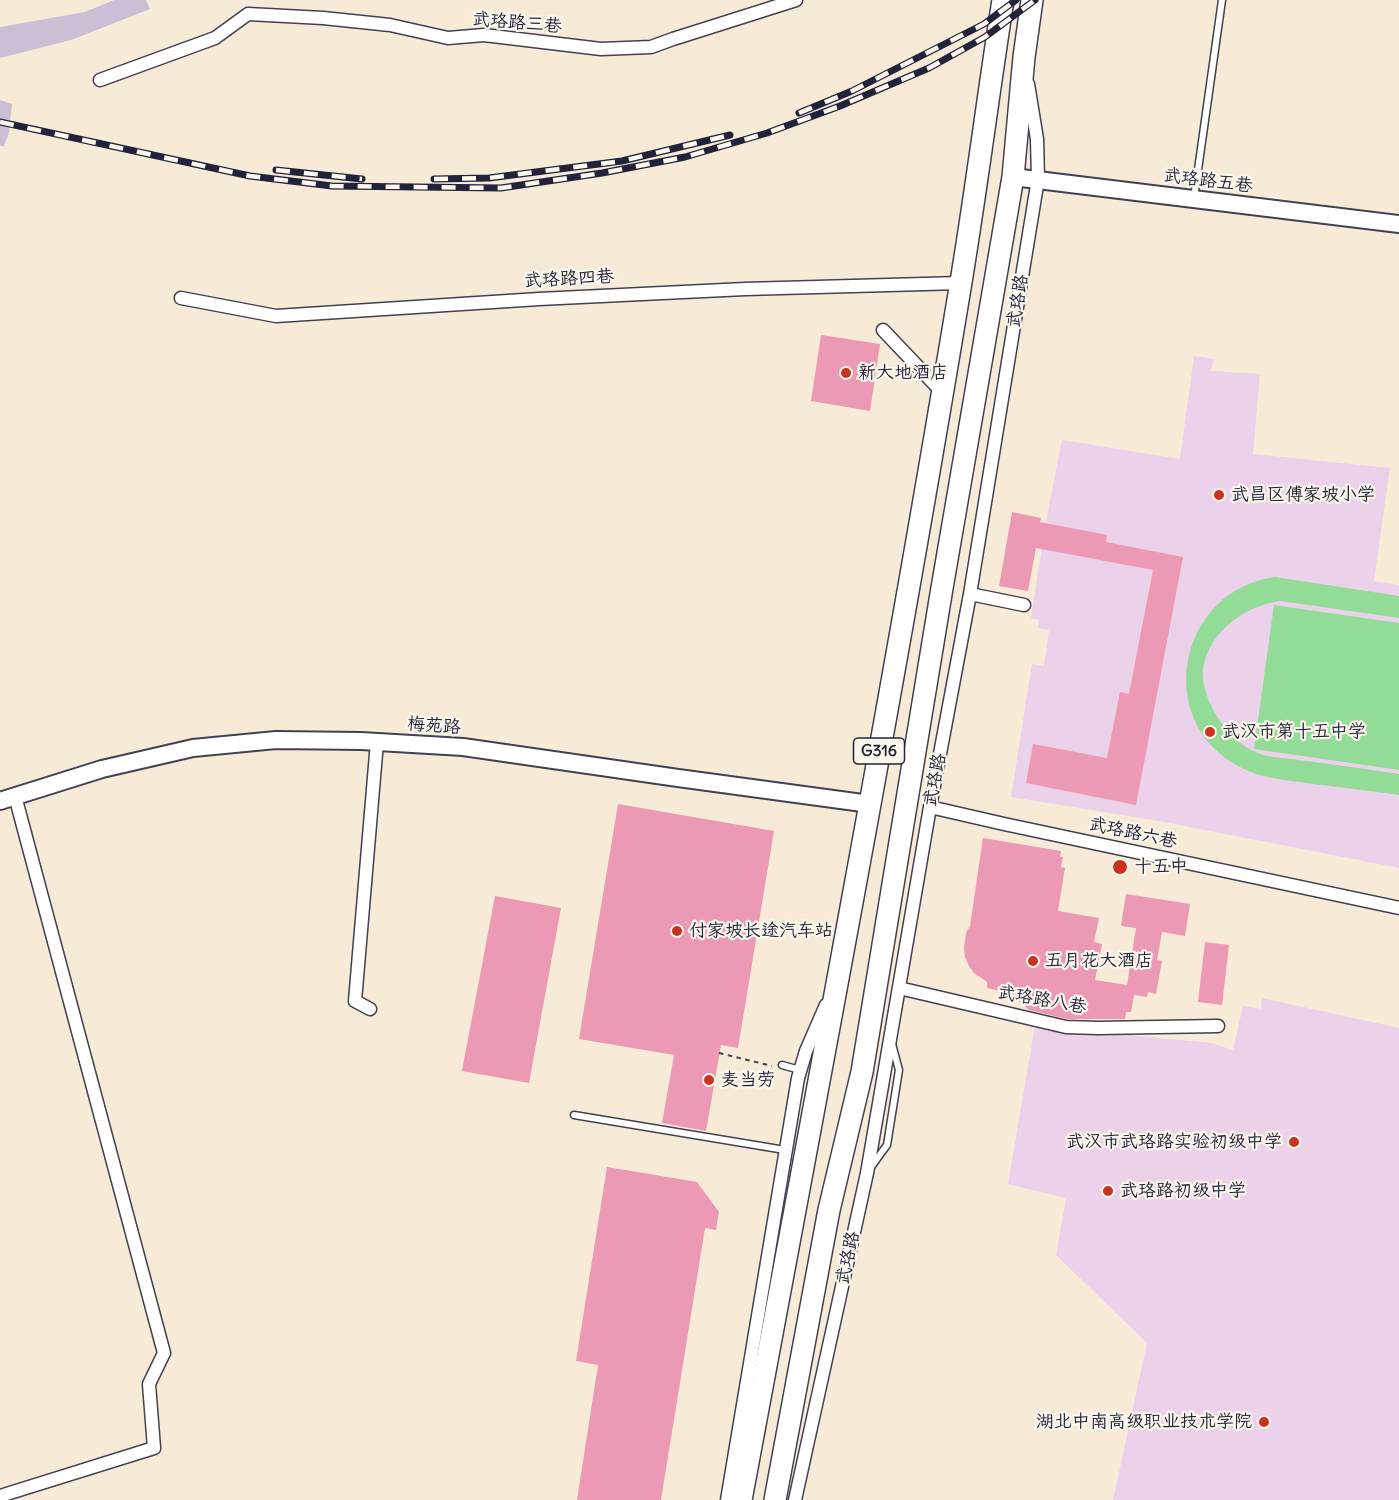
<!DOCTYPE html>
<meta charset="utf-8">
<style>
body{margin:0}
canvas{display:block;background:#f7ebd7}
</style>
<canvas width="1399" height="1500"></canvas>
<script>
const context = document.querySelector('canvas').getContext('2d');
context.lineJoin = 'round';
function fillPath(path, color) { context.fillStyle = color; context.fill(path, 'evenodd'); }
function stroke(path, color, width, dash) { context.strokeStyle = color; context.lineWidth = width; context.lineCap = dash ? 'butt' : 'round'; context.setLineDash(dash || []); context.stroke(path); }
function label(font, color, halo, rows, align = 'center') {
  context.font = font + ' Delius,"LXGW WenKai TC",sans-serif'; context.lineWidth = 4.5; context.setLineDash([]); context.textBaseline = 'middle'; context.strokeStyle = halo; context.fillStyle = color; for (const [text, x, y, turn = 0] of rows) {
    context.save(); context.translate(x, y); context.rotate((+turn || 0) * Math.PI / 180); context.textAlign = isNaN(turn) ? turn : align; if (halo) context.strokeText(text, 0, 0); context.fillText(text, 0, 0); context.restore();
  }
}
fillPath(new Path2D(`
 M 1194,356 L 1214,359 L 1211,371 L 1260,374 L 1253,454 L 1390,468 L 1374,581 L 1399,585 L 1399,868 L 1159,821 L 1011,797 L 1032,664 L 1044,666 L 1049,630 L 1038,628 L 1039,620 L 1031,618 L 1046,522 L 1062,440 L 1180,459 Z
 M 1262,998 L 1399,1028 L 1399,1500 L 1113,1500 L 1147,1343 L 1056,1255 L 1066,1198 L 1008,1184 L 1035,1026 L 1211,1043 L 1233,1050 L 1243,1006 L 1261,1009 Z`), '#ecd1ea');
fillPath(new Path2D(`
 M 114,0 L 146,0 L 150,9 L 71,40 L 0,58 L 0,27 L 85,12 Z
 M 0,100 L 12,104 L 9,133 L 4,146 L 0,146 Z`), '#cbbfd5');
fillPath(new Path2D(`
 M 1275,577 L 1399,596 L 1399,618 L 1280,601 C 1245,606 1209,631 1203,669 C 1201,688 1212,710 1223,725 C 1231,736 1244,748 1258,753 C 1270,758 1286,758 1299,760 C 1332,764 1366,769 1399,774 L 1399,795 C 1370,791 1342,787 1313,784 C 1288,780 1261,779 1238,766 C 1152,719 1179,590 1275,577 Z
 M 1274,605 L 1399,623 L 1399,770 L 1254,749 Z`), '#93dc97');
fillPath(new Path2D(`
 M 821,335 L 880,344 L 870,411 L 811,401 Z
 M 1012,512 L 1041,518 L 1040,522 L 1107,535 L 1106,542 L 1183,557 L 1136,805 L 1026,783 L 1033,744 L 1107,758 L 1120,692 L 1129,694 L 1153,570 L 1036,548 L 1028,591 L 999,586 Z
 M 618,804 L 774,831 L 738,1048 L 721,1045 L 706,1131 L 662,1123 L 674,1055 L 579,1039 Z
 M 983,838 L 1061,851 L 1060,857 L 1063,857 L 1061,867 L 1065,868 L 1058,911 L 1099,918 L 1094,942 L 1102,944 L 1095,980 L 1127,985 L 1136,928 L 1121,926 L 1126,894 L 1190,904 L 1185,936 L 1162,932 L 1157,960 L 1162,961 L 1156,994 L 1148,992 L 1147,997 L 1134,995 L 1131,1012 L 1126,1012 L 1125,1019 L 1067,1019 L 1029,1010 L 1013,996 L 1005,992 L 987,988 L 987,982 L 974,973 L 969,966 L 965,957 L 964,948 L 966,933 L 970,926 Z
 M 495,896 L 561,908 L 529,1083 L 462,1071 Z
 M 1205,942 L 1229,945 L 1222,1005 L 1198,1002 Z
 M 607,1167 L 697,1182 L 719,1212 L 716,1230 L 705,1228 L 661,1500 L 577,1500 L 598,1365 L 576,1361 Z`), '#eb99b4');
const lane = new Path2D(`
 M 1194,198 L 1222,0
 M 782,1065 L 800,1070
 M 574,1115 L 785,1150
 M 871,1167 L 887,1145 L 899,1070 L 892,1044`);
const street = new Path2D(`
 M 100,80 L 215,38 L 248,14 L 323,18 L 390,25 L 448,38 L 484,35 L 601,49 L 651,47 L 673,39 L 796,0
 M 181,298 L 276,316 L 539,299 L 745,289 L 960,283
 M 883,330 L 942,392
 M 970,594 L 1024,605
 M 930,807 L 1004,824 L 1399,908
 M 899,988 L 1066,1027 L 1098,1028 L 1218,1026
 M 370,1009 L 355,1001 L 377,742
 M 0,1496 L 154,1448 L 149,1384 L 164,1353 L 15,796
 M 727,1500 L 798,1078 L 806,1051 L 826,1005
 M 795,1500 L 867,1173 L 930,807 L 970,594 L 1038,179 L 1037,139 L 1028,84`);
const secondary = new Path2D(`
 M 1013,177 L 1399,224
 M 0,801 L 102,769 L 193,748 L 276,740 L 361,741 L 463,747 L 678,778 L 870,804`);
const highway = new Path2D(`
 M 741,1500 C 816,1096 893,693 960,288 C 976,192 988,96 1003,0
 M 775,1500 L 829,1210 L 862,1072 L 942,588 L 1013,177 L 1024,57 L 1032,0`);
stroke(lane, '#424052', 9);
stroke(street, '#424052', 15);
stroke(secondary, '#424052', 20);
stroke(highway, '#424052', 24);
stroke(new Path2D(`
 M 719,1053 L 772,1066`), '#424052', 2, [4.5, 4.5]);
stroke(lane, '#fff', 6);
stroke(street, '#fff', 12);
stroke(secondary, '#fff', 16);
stroke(highway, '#fff', 21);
const rail = new Path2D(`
 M 799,113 L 852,91 L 984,24 L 1016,0
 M 0,122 L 250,176 L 332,186 L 501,188 L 602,173 L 685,157 L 767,133 L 840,106 L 929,68 L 985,37 L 1035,0
 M 276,170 L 362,179
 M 434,179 L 489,178 L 622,161 L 730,135`);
stroke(rail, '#22223b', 7);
stroke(rail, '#fbf7ec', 4.5, [14]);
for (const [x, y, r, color] of [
 [846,373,6,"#c8321e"],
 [1219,495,6,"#c8321e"],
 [1210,732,6,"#c8321e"],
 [1120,867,8,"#c8321e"],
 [677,931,6,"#c8321e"],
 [1033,961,6,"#c8321e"],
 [709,1080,6,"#c8321e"],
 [1294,1142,6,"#c8321e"],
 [1108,1191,6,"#c8321e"],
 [1264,1422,6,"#c8321e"]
]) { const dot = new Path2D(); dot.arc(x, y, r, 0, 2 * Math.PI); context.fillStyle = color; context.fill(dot); stroke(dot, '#fbf7ec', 2); }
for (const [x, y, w] of [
 [879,751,51]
]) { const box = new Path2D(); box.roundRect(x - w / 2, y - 13, w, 26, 4.5); context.fillStyle = '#fbf7ec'; context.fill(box); stroke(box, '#22223b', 1.5); }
label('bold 16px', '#22223b', null, [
 ["G316",879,751]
]);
label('18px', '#22223b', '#fbf7ec', [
 ["武珞路三巷",517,23,5],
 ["武珞路五巷",1208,181,7],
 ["武珞路四巷",569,279,-3],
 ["武珞路",1018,301,-81],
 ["梅苑路",434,726,4],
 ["武珞路",935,780,-79],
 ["武珞路六巷",1133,833,12],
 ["武珞路八巷",1042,1000,10],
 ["武珞路",848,1258,-78]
]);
label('18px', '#22223b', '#fbf7ec', [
 ["新大地酒店",858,373],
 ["武昌区傅家坡小学",1231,495],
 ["武汉市第十五中学",1222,732],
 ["十五中",1134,867],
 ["付家坡长途汽车站",689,931],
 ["五月花大酒店",1045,961],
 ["麦当劳",721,1080],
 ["武汉市武珞路实验初级中学",1282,1142,"right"],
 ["武珞路初级中学",1120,1191],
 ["湖北中南高级职业技术学院",1252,1422,"right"]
], 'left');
</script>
